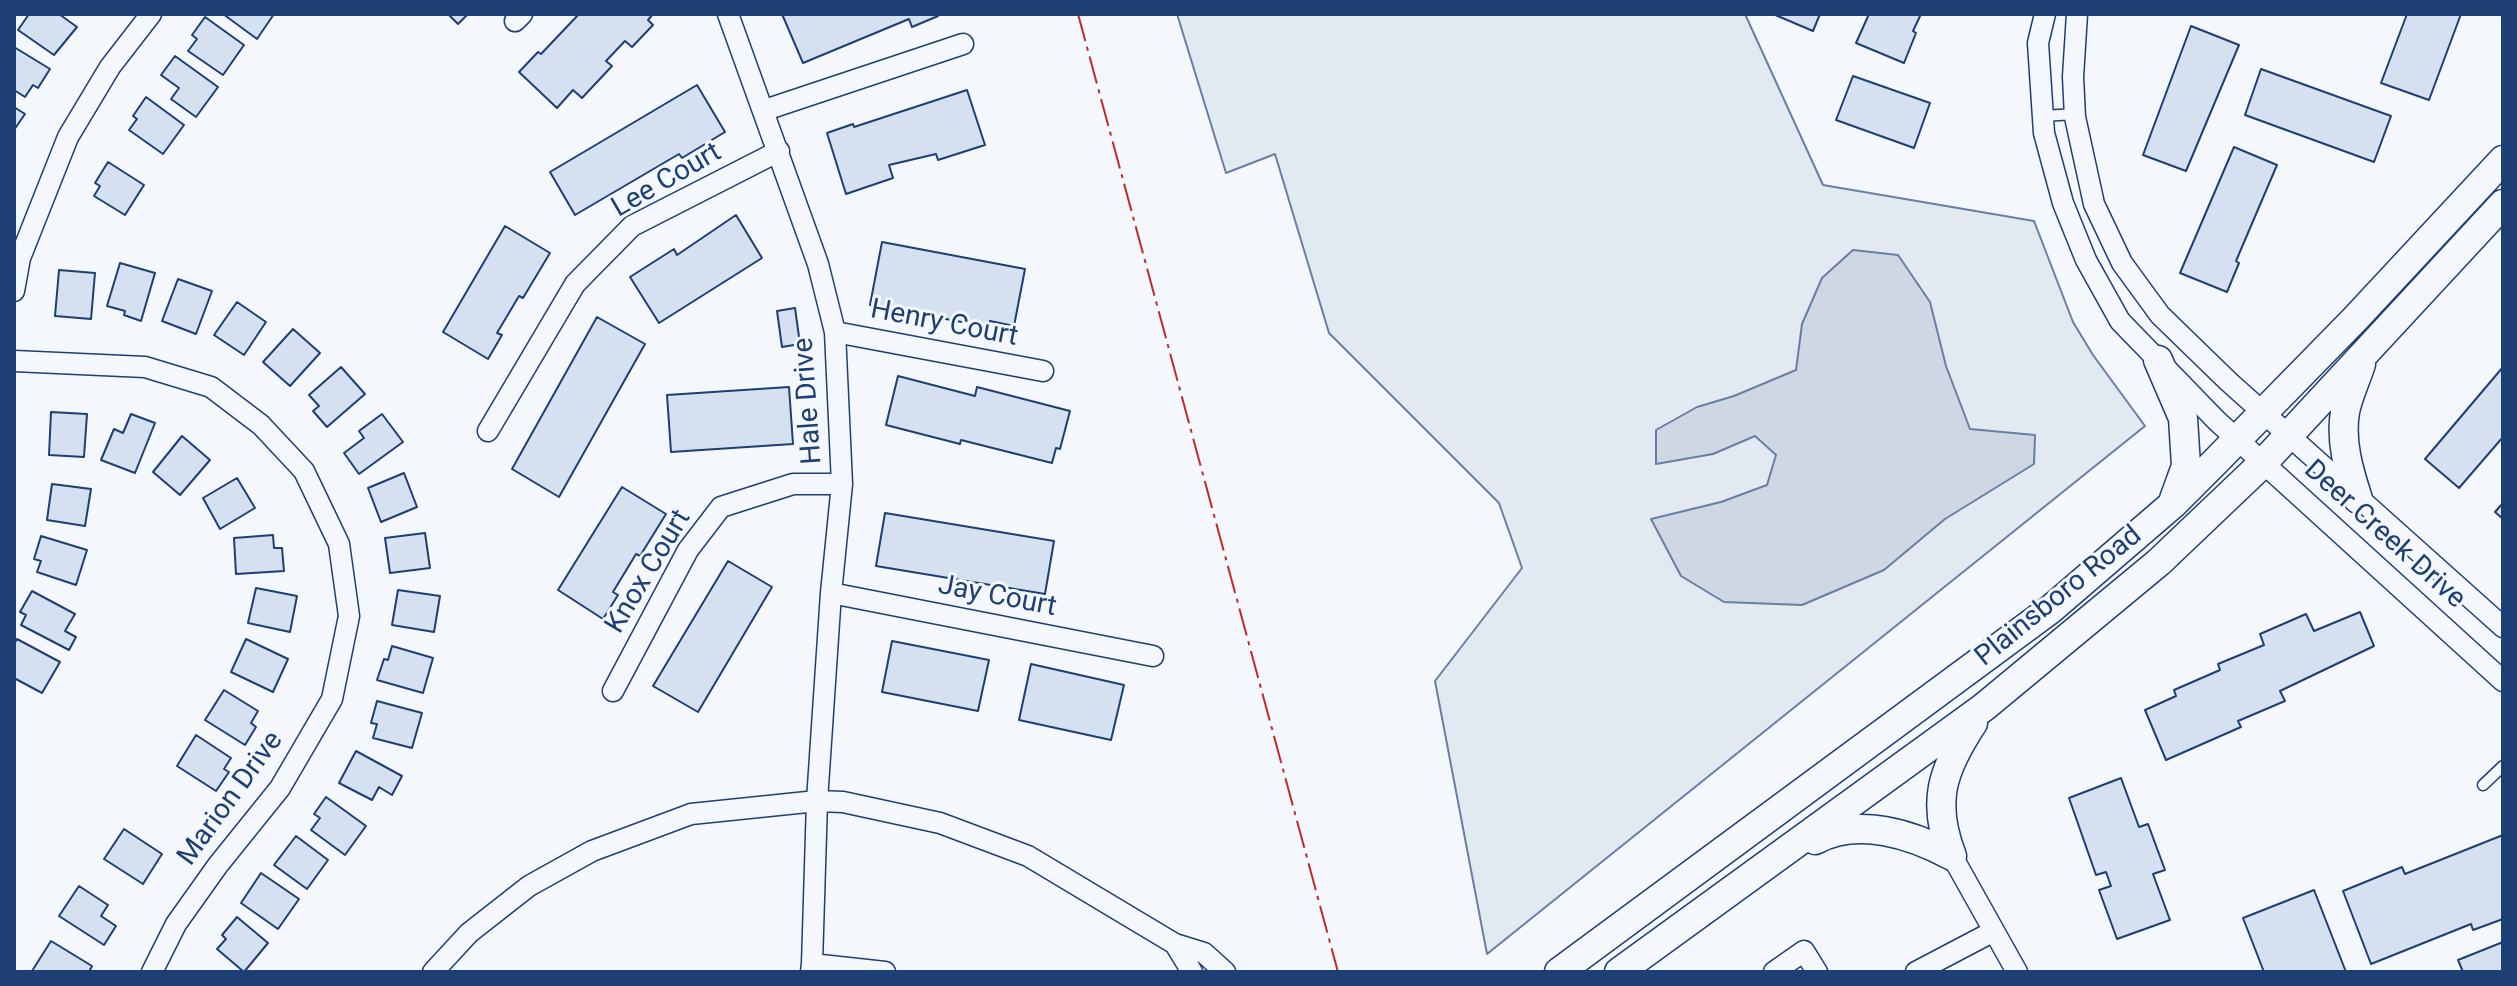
<!DOCTYPE html>
<style>
body{margin:0}
#map{position:relative;width:2517px;height:986px;overflow:hidden;background:#f4f7fb;font-family:Roboto,sans-serif}
canvas{display:block}
.frame{position:absolute;inset:0;border:16px solid #1d3f73;pointer-events:none}
</style>
<div id="map">
<canvas width="2517" height="986"></canvas>
<div class="frame"></div>
</div>
<script>
const context = document.querySelector('canvas').getContext('2d');
context.lineJoin = 'round';
function fillPath(path, color) { context.fillStyle = color; context.fill(path, 'evenodd'); }
function stroke(path, color, width, dash) { context.strokeStyle = color; context.lineWidth = width; context.lineCap = dash ? 'butt' : 'round'; context.setLineDash(dash || []); context.stroke(path); }
function label(font, color, halo, rows, align = 'center') {
  context.font = font + ' Roboto,sans-serif'; context.lineWidth = 6; context.setLineDash([]); context.textBaseline = 'middle'; context.strokeStyle = halo; context.fillStyle = color; for (const [text, x, y, turn = 0] of rows) {
    context.save(); context.translate(x, y); context.rotate((+turn || 0) * Math.PI / 180); context.textAlign = isNaN(turn) ? turn : align; if (halo) context.strokeText(text, 0, 0); context.fillText(text, 0, 0); context.restore();
  }
}
const green = new Path2D(`
 M 1177,14 L 1745,14 L 1823,185 L 2034,221 L 2073,322 L 2093,355 L 2145,426 L 1487,954 L 1435,681 L 1522,568 L 1499,503 L 1329,333 L 1275,154 L 1226,173 Z`);
fillPath(green, '#e3e9f0');
stroke(green, '#687fa3', 2);
const water = new Path2D(`
 M 1853,250 L 1898,255 L 1930,302 L 1946,366 L 1970,429 L 2035,435 L 2034,464 L 1945,519 L 1884,570 L 1802,605 L 1724,602 L 1681,576 L 1651,519 L 1721,502 L 1767,485 L 1776,455 L 1755,436 L 1713,454 L 1656,464 L 1656,430 L 1697,407 L 1734,396 L 1796,370 L 1802,324 L 1822,278 Z`);
fillPath(water, '#cfd7e4');
stroke(water, '#687fa3', 2);
const building = new Path2D(`
 M 29,14 L 59,14 L 77,27 L 54,55 L 18,30 Z
 M 223,14 L 274,14 L 257,39 Z
 M 448,14 L 468,14 L 458,24 Z
 M 579,14 L 653,14 L 648,20 L 653,25 L 632,47 L 625,41 L 606,61 L 612,66 L 582,98 L 573,90 L 557,108 L 519,72 L 538,52 L 541,54 Z
 M 782,14 L 937,14 L 938,16 L 912,27 L 909,19 L 803,63 Z
 M 1773,14 L 1820,14 L 1813,31 Z
 M 1869,14 L 1921,14 L 1913,31 L 1916,33 L 1904,63 L 1856,43 Z
 M 2407,14 L 2461,14 L 2429,100 L 2381,83 Z
 M 205,17 L 244,45 L 223,75 L 188,51 L 197,39 L 192,35 Z
 M 2191,26 L 2239,45 L 2186,171 L 2143,155 Z
 M 14,47 L 50,69 L 38,88 L 33,85 L 25,97 L 14,90 Z
 M 175,56 L 218,87 L 196,117 L 171,99 L 179,88 L 161,75 Z
 M 2261,69 L 2391,116 L 2374,162 L 2245,115 Z
 M 1853,76 L 1930,103 L 1914,148 L 1836,120 Z
 M 697,85 L 725,132 L 682,158 L 679,154 L 575,215 L 550,172 Z
 M 967,90 L 985,145 L 938,160 L 936,154 L 889,165 L 893,178 L 846,194 L 827,133 L 853,124 L 854,127 Z
 M 146,97 L 184,125 L 163,154 L 129,130 L 137,119 L 133,116 Z
 M 14,107 L 25,114 L 14,130 Z
 M 2234,147 L 2277,165 L 2236,261 L 2239,263 L 2227,292 L 2180,273 Z
 M 108,162 L 144,185 L 125,215 L 94,196 L 100,186 L 95,183 Z
 M 736,215 L 762,258 L 659,323 L 630,277 L 674,249 L 677,255 Z
 M 505,226 L 550,253 L 523,298 L 519,296 L 497,333 L 502,335 L 488,359 L 443,332 Z
 M 882,242 L 1025,269 L 1014,326 L 990,321 L 989,327 L 870,305 Z
 M 120,263 L 155,273 L 141,321 L 124,315 L 125,311 L 107,306 Z
 M 59,270 L 95,273 L 91,319 L 55,316 Z
 M 178,279 L 212,291 L 196,334 L 162,321 Z
 M 237,302 L 266,322 L 244,355 L 214,335 Z
 M 795,308 L 800,344 L 782,347 L 777,311 Z
 M 597,317 L 645,344 L 559,497 L 512,469 Z
 M 293,329 L 320,353 L 290,386 L 263,362 Z
 M 341,367 L 365,394 L 327,427 L 313,411 L 319,406 L 309,395 Z
 M 2503,367 L 2503,437 L 2459,488 L 2425,459 Z
 M 898,376 L 975,396 L 977,387 L 1070,411 L 1060,449 L 1056,448 L 1052,463 L 961,440 L 960,444 L 886,425 Z
 M 789,387 L 793,444 L 671,452 L 667,395 Z
 M 51,412 L 87,414 L 84,457 L 49,455 Z
 M 131,414 L 155,423 L 135,473 L 101,460 L 114,429 L 123,433 Z
 M 382,414 L 403,442 L 359,474 L 344,453 L 364,438 L 359,431 Z
 M 182,436 L 210,460 L 180,495 L 153,472 Z
 M 404,473 L 417,507 L 381,522 L 368,488 Z
 M 237,478 L 255,508 L 220,529 L 203,498 Z
 M 52,484 L 91,489 L 85,526 L 47,520 Z
 M 622,487 L 666,514 L 640,556 L 636,554 L 613,592 L 618,595 L 603,619 L 558,590 Z
 M 2503,503 L 2503,519 L 2495,512 Z
 M 885,513 L 1054,541 L 1045,594 L 876,566 Z
 M 425,533 L 430,568 L 390,573 L 385,538 Z
 M 273,535 L 274,548 L 282,548 L 284,571 L 236,574 L 234,538 Z
 M 41,536 L 87,550 L 76,585 L 37,572 L 41,561 L 34,559 Z
 M 728,561 L 772,587 L 698,712 L 653,686 Z
 M 256,588 L 297,596 L 290,632 L 248,623 Z
 M 398,590 L 440,596 L 434,632 L 392,625 Z
 M 32,591 L 75,614 L 65,631 L 76,637 L 69,650 L 21,625 L 26,615 L 20,612 Z
 M 2360,612 L 2374,646 L 2280,691 L 2285,701 L 2238,721 L 2241,727 L 2166,760 L 2145,710 L 2176,696 L 2174,690 L 2220,670 L 2218,664 L 2264,645 L 2260,634 L 2306,614 L 2314,631 Z
 M 17,639 L 60,662 L 42,693 L 14,678 L 14,644 Z
 M 246,639 L 288,659 L 273,692 L 231,672 Z
 M 892,641 L 989,660 L 978,711 L 882,692 Z
 M 392,646 L 433,658 L 423,693 L 377,680 L 384,659 L 388,660 Z
 M 1031,664 L 1124,685 L 1111,740 L 1019,720 Z
 M 224,690 L 258,711 L 251,723 L 256,727 L 245,745 L 205,720 Z
 M 377,701 L 422,713 L 412,748 L 373,738 L 377,724 L 371,723 Z
 M 196,735 L 231,758 L 224,769 L 229,772 L 216,791 L 177,766 Z
 M 356,751 L 402,776 L 392,795 L 379,787 L 372,800 L 339,783 Z
 M 2121,778 L 2139,827 L 2148,824 L 2165,870 L 2153,874 L 2170,920 L 2117,939 L 2099,890 L 2111,886 L 2106,872 L 2096,875 L 2069,798 Z
 M 326,797 L 366,826 L 345,855 L 311,830 L 320,818 L 314,814 Z
 M 124,829 L 162,854 L 143,884 L 104,859 Z
 M 2503,835 L 2503,919 L 2473,930 L 2471,924 L 2371,964 L 2343,891 L 2402,867 L 2405,874 Z
 M 296,836 L 328,860 L 307,889 L 274,865 Z
 M 261,873 L 299,899 L 278,929 L 241,903 Z
 M 79,886 L 108,905 L 101,916 L 116,926 L 104,945 L 59,916 Z
 M 2314,890 L 2346,972 L 2264,972 L 2243,918 Z
 M 237,917 L 268,943 L 244,972 L 217,949 L 226,939 L 222,935 Z
 M 51,941 L 92,966 L 89,972 L 32,971 Z
 M 2503,942 L 2503,972 L 2463,972 L 2458,960 Z`);
fillPath(building, '#d5e0f0');
stroke(building, '#1d3f73', 2);
const lane = new Path2D(`
 M 2043,116 L 2075,114
 M 2483,785 L 2503,766`);
const street = new Path2D(`
 M 728,14 L 818,264 L 835,332 L 842,484 L 831,593 L 817,801 L 812,964
 M 2045,14 L 2038,43 L 2044,133 L 2063,203 L 2086,260 L 2120,321 L 2217,421 L 2503,681
 M 2077,14 L 2073,77 L 2075,117 L 2094,204 L 2122,263 L 2160,315 L 2229,382 L 2503,627
 M 515,21 L 522,14
 M 765,110 L 963,44
 M 14,291 L 20,258 L 68,137 L 110,67 L 151,14
 M 835,332 L 1043,371
 M 14,361 L 145,367 L 211,387 L 261,425 L 304,471 L 339,544 L 349,616 L 332,699 L 280,788 L 218,865 L 176,924 L 152,972
 M 488,431 L 575,284 L 632,226 L 779,151
 M 831,593 L 1153,656
 M 613,691 L 688,550 L 721,507 L 793,484 L 842,484
 M 1952,856 L 2017,972
 M 1175,944 L 1192,972
 M 433,972 L 469,933 L 529,886 L 592,851 L 691,814 L 817,801 L 843,802 L 940,823 L 1028,856 L 1175,944 L 1204,953 L 1225,972
 M 811,972 L 812,964 L 885,972
 M 1774,972 L 1804,951 L 1817,972
 M 1916,972 L 1994,931`);
const secondary = new Path2D(`
 M 2158,360 L 2183,418 L 2186,466 L 2174,499
 M 2358,499 C 2349,471 2340,442 2345,412 C 2348,396 2356,380 2361,364
 M 1815,840 C 1858,817 1912,834 1952,856
 M 1952,856 C 1931,802 1942,770 1973,723
 M 1559,972 L 2051,609 L 2173,504 L 2216,461 L 2355,319 L 2503,160
 M 1619,972 L 1984,707 L 2159,562 L 2263,463 L 2503,204`);
stroke(lane, '#1d3f73', 13);
stroke(street, '#1d3f73', 23);
stroke(secondary, '#1d3f73', 31);
stroke(lane, '#f4f7fb', 10);
stroke(street, '#f4f7fb', 20);
stroke(secondary, '#f4f7fb', 28);
stroke(new Path2D(`
 M 1078,14 L 1338,972`), '#c62828', 2, [28, 6, 4, 6]);
label('28px', '#1d3f73', '#f4f7fb', [
 ["Lee Court",667,181,-30],
 ["Henry Court",944,324,11],
 ["Hale Drive",809,401,-94],
 ["Deer Creek Drive",2384,535,42],
 ["Knox Court",649,572,-59],
 ["Jay Court",997,597,11],
 ["Plainsboro Road",2059,597,-39],
 ["Marion Drive",231,799,-54]
]);
</script>
